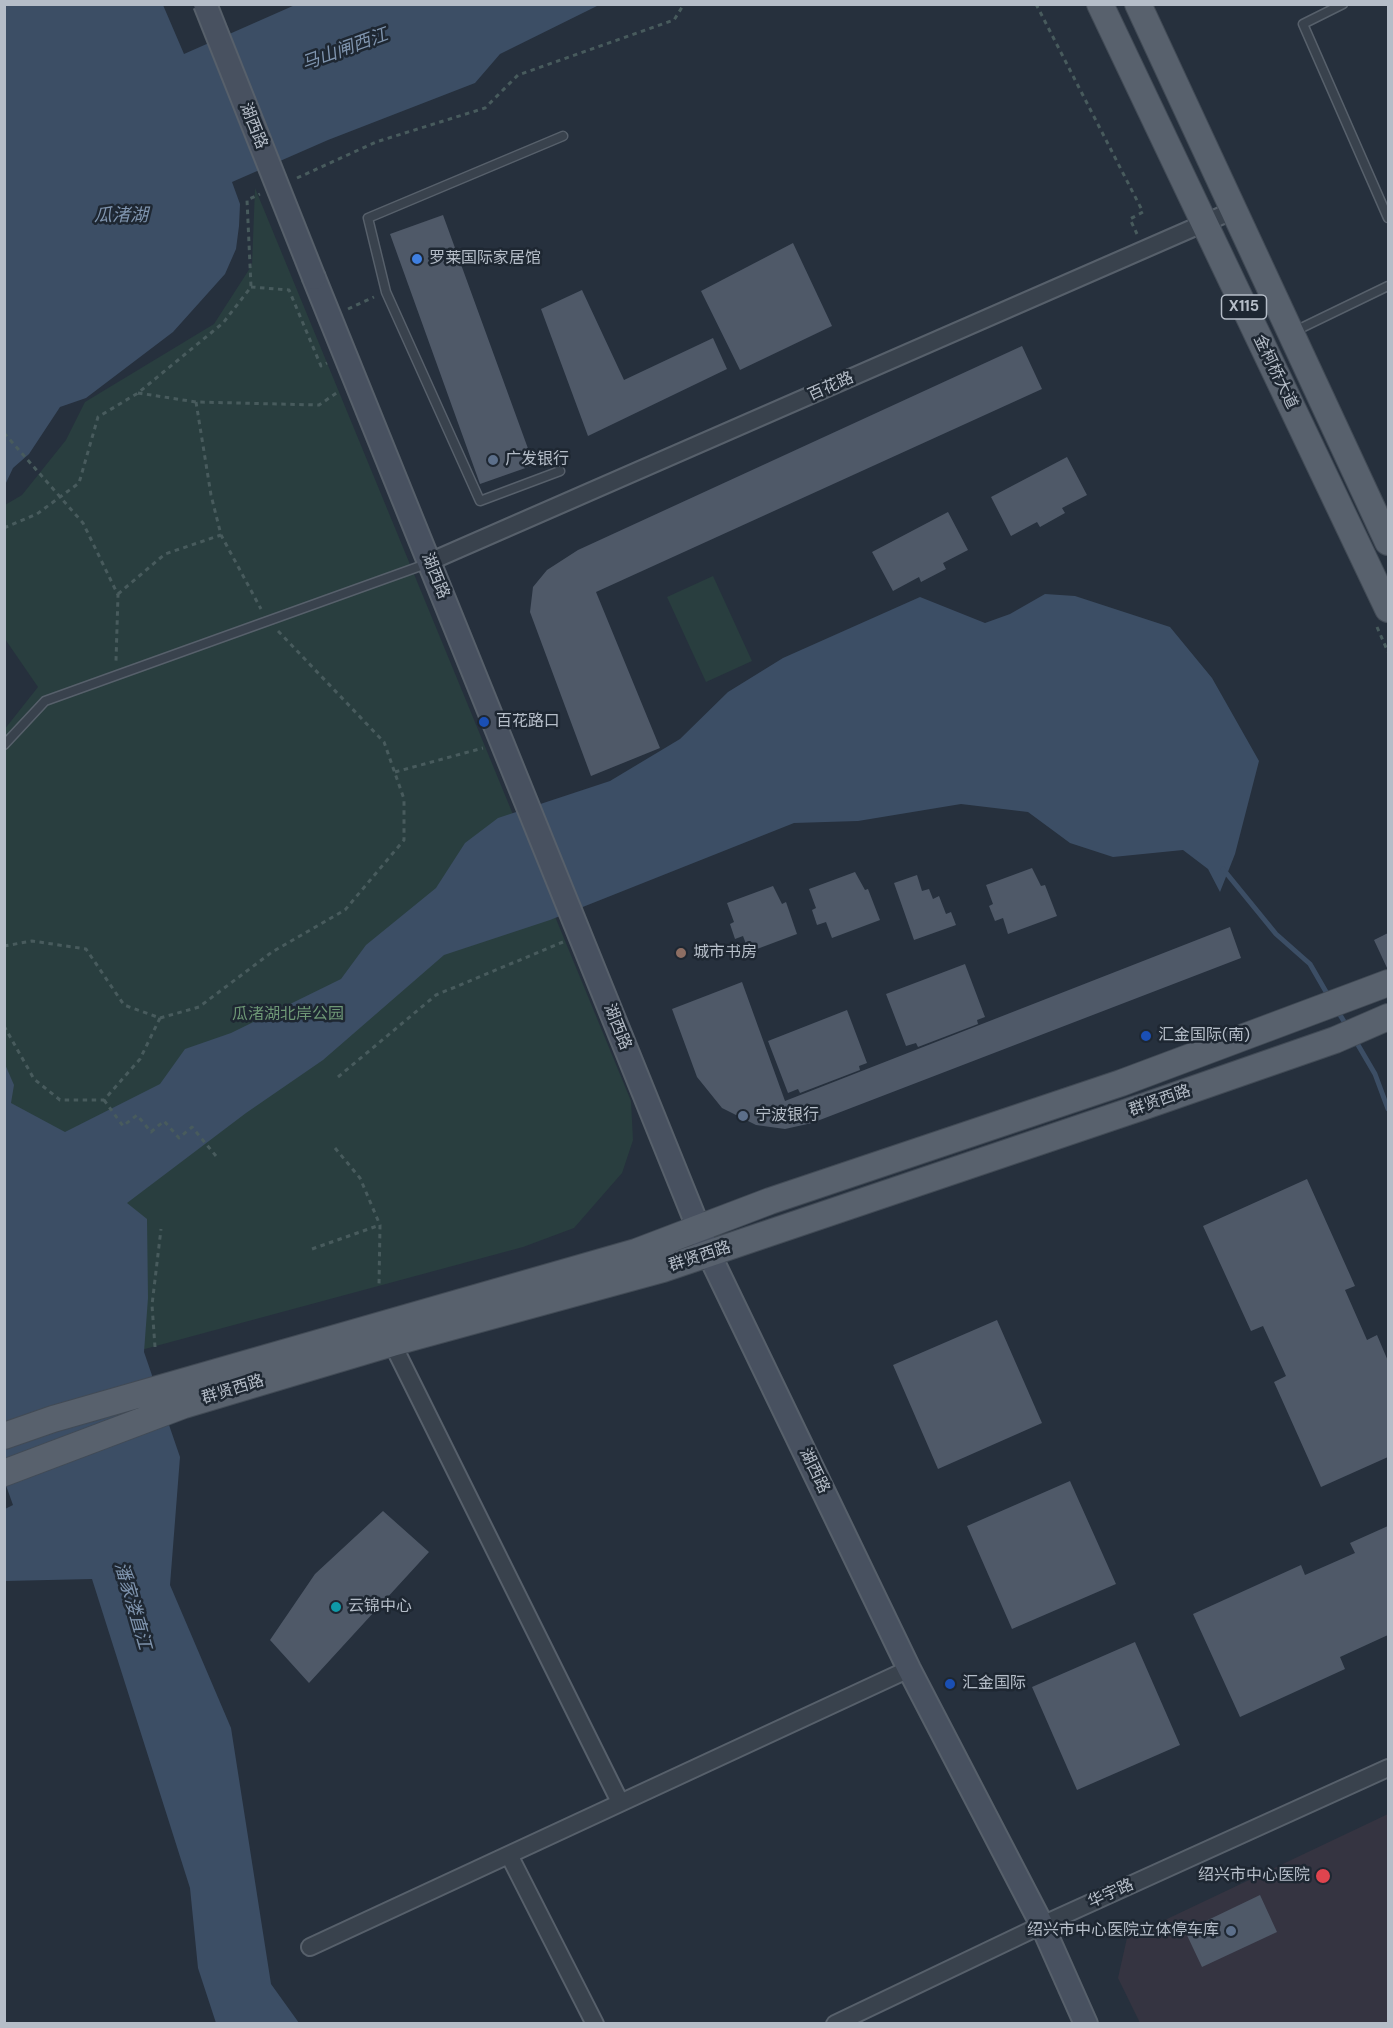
<!DOCTYPE html>
<meta charset="utf-8">
<style>
body{margin:0}
#map{position:relative;width:1393px;height:2028px;overflow:hidden;background:#26303d;font-family:"DM Sans",sans-serif}
canvas{display:block}
.frame{position:absolute;inset:0;border:6px solid #b5bdc8;pointer-events:none}
</style>
<div id="map">
<canvas width="1393" height="2028"></canvas>
<div class="frame"></div>
</div>
<script>
const context = document.querySelector('canvas').getContext('2d');
context.lineJoin = 'round';
function fillPath(path, color) { context.fillStyle = color; context.fill(path, 'evenodd'); }
function stroke(path, color, width, dash) { context.strokeStyle = color; context.lineWidth = width; context.lineCap = dash ? 'butt' : 'round'; context.setLineDash(dash || []); context.stroke(path); }
function label(font, color, halo, rows, align = 'center') {
  context.font = font + ' "DM Sans","Noto Sans SC",sans-serif'; context.lineWidth = 5; context.setLineDash([]); context.textBaseline = 'middle'; context.strokeStyle = halo; context.fillStyle = color; for (const [text, x, y, turn = 0] of rows) {
    context.save(); context.translate(x, y); context.rotate((+turn || 0) * Math.PI / 180); context.textAlign = isNaN(turn) ? turn : align; if (halo) context.strokeText(text, 0, 0); context.fillText(text, 0, 0); context.restore();
  }
}
fillPath(new Path2D(`
 M 1388,1814 L 1388,2023 L 1140,2023 L 1118,1978 L 1127,1938 Z`), '#353441');
fillPath(new Path2D(`
 M 255,188 L 631,1101 L 633,1140 L 622,1173 L 574,1228 L 523,1247 L 141,1350 L 5,1404 L 4,730 L 38,687 L 5,639 L 5,505 L 22,495 L 66,440 L 85,402 L 214,324 L 252,265 Z
 M 713,576 L 752,661 L 706,682 L 667,597 Z`), '#293e3f');
fillPath(new Path2D(`
 M 5,5 L 163,5 L 184,54 L 295,5 L 599,5 L 500,54 L 475,83 L 328,140 L 232,182 L 240,204 L 239,226 L 236,249 L 225,274 L 173,332 L 86,398 L 60,407 L 29,454 L 13,468 L 5,485 Z
 M 1045,594 L 1075,596 L 1170,627 L 1212,678 L 1259,761 L 1235,854 L 1220,892 L 1208,869 L 1183,850 L 1113,857 L 1070,843 L 1028,812 L 961,804 L 858,821 L 794,823 L 550,920 L 444,955 L 323,1060 L 246,1113 L 127,1203 L 147,1219 L 148,1298 L 144,1352 L 180,1457 L 170,1585 L 231,1728 L 271,1984 L 299,2023 L 216,2023 L 198,1968 L 190,1888 L 92,1579 L 5,1581 L 5,1509 L 13,1505 L 4,1480 L 4,1062 L 14,1085 L 11,1103 L 65,1132 L 160,1084 L 185,1049 L 231,1033 L 341,979 L 366,945 L 436,888 L 465,843 L 498,818 L 610,781 L 680,739 L 728,692 L 783,658 L 920,597 L 985,623 L 1010,614 Z`), '#3c4e65');
stroke(new Path2D(`
 M 1223,869 L 1276,934 L 1310,964 L 1329,997
 M 1337,1010 L 1348,1028
 M 1354,1038 L 1375,1074 L 1388,1109`), '#3c4e65', 5);
fillPath(new Path2D(`
 M 443,215 L 534,465 L 480,484 L 390,234 Z
 M 793,243 L 832,326 L 740,370 L 701,291 Z
 M 582,290 L 624,380 L 713,338 L 727,369 L 588,436 L 541,309 Z
 M 1022,346 L 1042,389 L 596,592 L 660,748 L 591,776 L 530,612 L 533,587 L 547,570 L 578,550 Z
 M 1067,457 L 1087,495 L 1062,508 L 1065,513 L 1040,527 L 1037,522 L 1011,536 L 991,497 Z
 M 948,512 L 968,550 L 943,563 L 946,569 L 921,582 L 919,577 L 893,591 L 872,552 Z
 M 1032,868 L 1041,886 L 1045,885 L 1057,916 L 1008,934 L 1003,918 L 995,921 L 989,906 L 993,904 L 986,885 Z
 M 855,872 L 865,890 L 868,889 L 880,920 L 832,938 L 826,922 L 817,925 L 812,910 L 816,908 L 809,889 Z
 M 917,875 L 922,891 L 929,889 L 933,899 L 939,896 L 946,914 L 951,912 L 956,925 L 914,940 L 894,883 Z
 M 773,886 L 782,904 L 786,902 L 797,934 L 749,952 L 743,936 L 735,939 L 730,924 L 734,922 L 727,903 Z
 M 1230,927 L 1241,958 L 812,1123 L 785,1129 L 756,1125 L 722,1108 L 697,1077 L 672,1009 L 742,982 L 785,1101 Z
 M 1388,933 L 1388,970 L 1374,940 Z
 M 965,964 L 985,1017 L 977,1020 L 978,1024 L 918,1047 L 916,1043 L 906,1046 L 886,994 Z
 M 847,1010 L 867,1063 L 859,1066 L 860,1070 L 800,1093 L 798,1089 L 788,1093 L 768,1041 Z
 M 1307,1179 L 1355,1286 L 1345,1290 L 1367,1340 L 1377,1335 L 1388,1361 L 1388,1457 L 1321,1487 L 1274,1382 L 1286,1376 L 1263,1326 L 1251,1331 L 1203,1226 Z
 M 997,1320 L 1042,1423 L 938,1469 L 893,1365 Z
 M 1070,1481 L 1116,1584 L 1012,1629 L 967,1526 Z
 M 383,1511 L 429,1552 L 309,1683 L 270,1640 L 315,1574 Z
 M 1388,1526 L 1388,1635 L 1340,1657 L 1345,1669 L 1240,1717 L 1193,1614 L 1301,1565 L 1305,1575 L 1355,1553 L 1350,1543 Z
 M 1135,1642 L 1180,1745 L 1077,1790 L 1032,1687 Z
 M 1260,1895 L 1277,1932 L 1202,1967 L 1185,1931 Z`), '#4f5968');
const lane = new Path2D(`
 M 1343,4 L 1303,24 L 1388,218
 M 1293,332 L 1388,286
 M 560,471 L 480,501 L 386,292 L 368,218 L 563,136
 M 4,745 L 45,701 L 429,563`);
const street = new Path2D(`
 M 429,562 L 1232,211
 M 392,1343 L 620,1802
 M 509,1855 L 595,2024
 M 310,1947 L 909,1669
 M 835,2024 L 1042,1925 L 1388,1768`);
const secondary = new Path2D(`
 M 314,278 L 709,1254 L 909,1669 L 1042,1925 L 1086,2024`);
const primary = new Path2D(`
 M 1100,4 L 1388,609
 M 1138,4 L 1388,542
 M 4,1436 L 53,1419 L 636,1252 L 770,1201 L 1121,1083 L 1388,983
 M 4,1473 L 184,1405 L 392,1343 L 663,1269 L 1148,1105 L 1335,1040 L 1388,1017`);
stroke(lane, '#57606b', 11);
stroke(street, '#57606b', 20);
stroke(secondary, '#57606b', 26);
stroke(primary, '#424b56', 28);
stroke(new Path2D(`
 M 1036,4 L 1143,212 L 1130,219 L 1137,234
 M 297,178 L 376,142 L 485,108 L 518,75 L 674,20 L 684,4
 M 251,287 L 289,290 L 321,366 L 327,363
 M 348,309 L 374,297
 M 138,393 L 196,402 L 319,405 L 338,392
 M 196,402 L 211,495 L 221,535 L 261,609
 M 4,433 L 83,523 L 118,595 L 116,661
 M 4,528 L 37,514 L 79,483 L 98,417 L 138,393 L 223,323 L 251,287 L 247,200 L 260,194
 M 118,594 L 165,554 L 221,535
 M 1377,627 L 1388,652
 M 395,772 L 483,748
 M 4,946 L 32,941 L 86,949 L 124,1005 L 160,1018 L 199,1007 L 272,952 L 345,910 L 404,840 L 404,799 L 384,742 L 278,631
 M 4,1026 L 34,1079 L 60,1100 L 104,1100 L 140,1059 L 160,1018
 M 338,1077 L 436,995 L 563,942
 M 104,1100 L 123,1126 L 137,1115 L 151,1132 L 164,1121 L 179,1138 L 192,1127 L 216,1156
 M 335,1148 L 360,1178 L 380,1225 L 379,1285
 M 312,1249 L 380,1225
 M 155,1347 L 152,1305 L 161,1229`), '#485b5d', 3, [4.5, 4.5]);
stroke(lane, '#39424d', 8);
stroke(street, '#39424d', 16);
stroke(secondary, '#485160', 22);
stroke(primary, '#58616d', 26);
const secondaryBridge = new Path2D(`
 M 205,4 L 314,278`);
stroke(secondaryBridge, '#57606b', 26, []);
stroke(secondaryBridge, '#485160', 22);
for (const [x, y, r, color] of [
 [417,259,6,"#3f7fe0"],
 [493,460,6,"#5c6f8a"],
 [484,722,6,"#1a4fb4"],
 [681,953,6,"#8d6e63"],
 [1146,1036,6,"#1a4fb4"],
 [743,1116,6,"#5c6f8a"],
 [336,1607,6,"#0f9aa8"],
 [950,1684,6,"#1a4fb4"],
 [1323,1876,8,"#e0444e"],
 [1231,1931,6,"#5c6f8a"]
]) { const dot = new Path2D(); dot.arc(x, y, r, 0, 2 * Math.PI); context.fillStyle = color; context.fill(dot); stroke(dot, '#1e2732', 2); }
for (const [x, y, w] of [
 [1244,307,45]
]) { const box = new Path2D(); box.roundRect(x - w / 2, y - 12, w, 24, 4.5); context.fillStyle = '#1e2732'; context.fill(box); stroke(box, '#b5bdc8', 1.5); }
label('bold 15px', '#b5bdc8', null, [
 ["X115",1244,307]
]);
label('16px', '#b5bdc8', '#1e2732', [
 ["湖西路",253,126,68],
 ["金柯桥大道",1275,372,64],
 ["百花路",831,387,-24],
 ["湖西路",435,576,68],
 ["湖西路",617,1027,68],
 ["群贤西路",1160,1101,-19],
 ["群贤西路",700,1257,-18],
 ["群贤西路",233,1390,-17],
 ["湖西路",814,1471,64],
 ["华宇路",1111,1894,-24]
]);
label('16px', '#b5bdc8', '#1e2732', [
 ["罗莱国际家居馆",429,259],
 ["广发银行",505,460],
 ["百花路口",496,722],
 ["城市书房",693,953],
 ["汇金国际(南)",1158,1036],
 ["宁波银行",755,1116],
 ["云锦中心",348,1607],
 ["汇金国际",962,1684],
 ["绍兴市中心医院",1310,1876,"right"],
 ["绍兴市中心医院立体停车库",1219,1931,"right"]
], 'left');
label('16px', '#6e9876', '#1e2732', [
 ["瓜渚湖北岸公园",288,1015]
]);
label('italic 18px', '#7f94ae', '#1e2732', [
 ["马山闸西江",345,50,-20],
 ["瓜渚湖",121,216],
 ["潘家溇直江",132,1606,74]
]);
</script>
